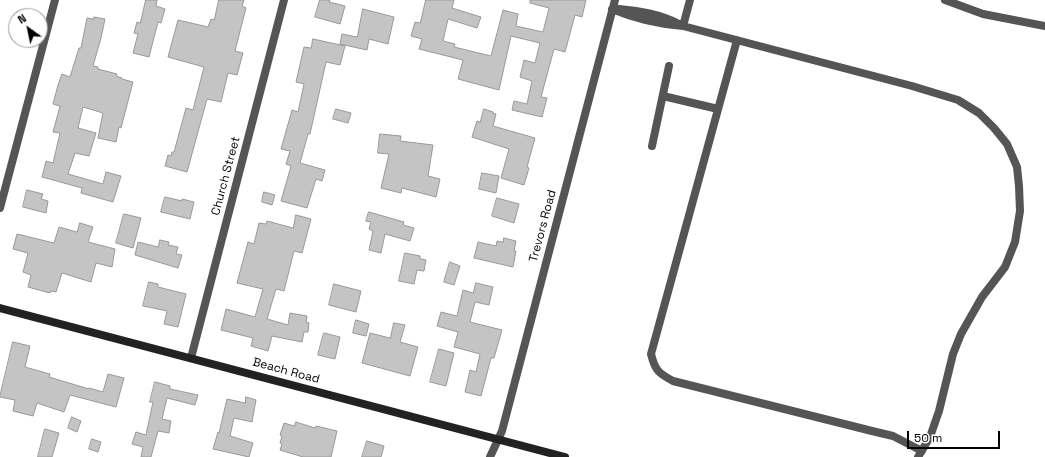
<!DOCTYPE html>
<style>
body{margin:0}
#map{position:relative;width:1045px;height:457px;overflow:hidden;background:#fff;font-family:"Space Grotesk",sans-serif}
canvas{display:block}
.north{position:absolute;left:8px;top:8px;width:40px;height:40px;box-sizing:border-box;background:#fff;border:1px solid #999;border-radius:50%;rotate:327deg;font-size:11px;font-weight:700;line-height:16px;text-align:center;color:#000}
.north::after{content:'';display:block;margin:auto;width:14px;height:18px;background:#000;clip-path:polygon(50% 0,100% 100%,50% 72%,0 100%)}
.scale{position:absolute;left:907px;top:431px;width:93px;height:18px;box-sizing:border-box;border:2px solid #000;border-top:0;padding-left:5px;font-size:12px;line-height:14px;white-space:nowrap;color:#000;-webkit-text-stroke:3px #fff;paint-order:stroke}
</style>
<div id="map">
<canvas width="1045" height="457"></canvas>
<div class="north">N</div>
<div class="scale">50 m</div>
</div>
<script>
const context = document.querySelector('canvas').getContext('2d');
context.lineJoin = 'round';
function fillPath(path, color) { context.fillStyle = color; context.fill(path, 'evenodd'); }
function stroke(path, color, width, dash) { context.strokeStyle = color; context.lineWidth = width; context.lineCap = dash ? 'butt' : 'round'; context.setLineDash(dash || []); context.stroke(path); }
function label(font, color, halo, rows, align = 'center') {
  context.font = font + ' "Space Grotesk",sans-serif'; context.lineWidth = 3; context.setLineDash([]); context.textBaseline = 'middle'; context.strokeStyle = halo; context.fillStyle = color; for (const [text, x, y, turn = 0] of rows) {
    context.save(); context.translate(x, y); context.rotate((+turn || 0) * Math.PI / 180); context.textAlign = isNaN(turn) ? turn : align; if (halo) context.strokeText(text, 0, 0); context.fillText(text, 0, 0); context.restore();
  }
}
const building = new Path2D(`
 M 146,0 L 157,0 L 156,6 L 165,9 L 161,23 L 158,22 L 149,57 L 133,53 L 138,34 L 134,33 L 137,22 L 140,23 Z
 M 219,0 L 244,0 L 242,6 L 246,8 L 235,51 L 243,53 L 237,75 L 228,73 L 221,102 L 207,99 L 187,172 L 165,166 L 168,155 L 171,156 L 172,152 L 174,152 L 186,108 L 193,110 L 204,67 L 168,57 L 178,20 L 208,27 L 211,19 L 214,20 Z
 M 320,0 L 330,0 L 329,2 L 345,6 L 340,24 L 315,17 Z
 M 426,0 L 454,0 L 452,8 L 481,17 L 477,28 L 448,19 L 443,41 L 455,44 L 454,47 L 491,56 L 503,10 L 518,14 L 516,26 L 543,32 L 549,8 L 530,3 L 530,0 L 586,0 L 582,17 L 575,15 L 565,52 L 554,49 L 541,97 L 547,98 L 542,117 L 512,110 L 514,101 L 527,104 L 532,81 L 520,77 L 524,60 L 535,63 L 540,43 L 511,36 L 499,90 L 458,79 L 463,60 L 419,49 L 422,39 L 411,36 L 415,22 L 420,23 Z
 M 363,9 L 394,17 L 388,44 L 369,39 L 367,50 L 340,44 L 342,34 L 357,37 Z
 M 94,17 L 105,19 L 101,38 L 93,66 L 98,67 L 98,69 L 117,74 L 116,76 L 122,78 L 122,79 L 133,82 L 121,128 L 119,127 L 116,142 L 98,138 L 103,113 L 83,107 L 78,128 L 96,133 L 89,156 L 75,153 L 68,174 L 103,184 L 106,172 L 121,176 L 113,202 L 81,193 L 82,188 L 42,177 L 46,161 L 53,163 L 60,133 L 53,132 L 60,106 L 53,104 L 58,85 L 62,74 L 70,77 L 79,48 L 81,48 L 87,18 L 94,19 Z
 M 313,39 L 345,46 L 340,65 L 326,62 L 310,134 L 308,134 L 300,163 L 325,170 L 322,181 L 316,179 L 307,208 L 281,201 L 291,166 L 286,164 L 290,151 L 281,149 L 292,110 L 298,112 L 304,84 L 296,82 L 304,47 L 311,48 Z
 M 336,109 L 351,113 L 348,123 L 333,119 Z
 M 484,109 L 493,112 L 493,113 L 496,114 L 493,126 L 535,138 L 527,167 L 529,168 L 524,185 L 501,178 L 509,149 L 472,137 L 477,121 L 480,122 Z
 M 380,134 L 401,136 L 400,141 L 433,145 L 428,176 L 440,179 L 436,197 L 402,188 L 401,193 L 381,188 L 389,154 L 378,153 Z
 M 482,173 L 499,176 L 496,193 L 479,189 Z
 M 27,190 L 43,194 L 41,199 L 48,201 L 46,213 L 23,207 Z
 M 264,192 L 275,195 L 272,205 L 262,202 Z
 M 165,197 L 182,201 L 182,199 L 194,202 L 190,219 L 161,212 Z
 M 497,198 L 519,204 L 514,223 L 492,216 Z
 M 369,212 L 404,222 L 403,225 L 414,228 L 410,241 L 385,234 L 381,253 L 369,250 L 373,231 L 369,229 L 371,222 L 366,221 Z
 M 124,214 L 141,218 L 133,248 L 116,243 Z
 M 296,215 L 311,219 L 302,253 L 294,251 L 284,291 L 276,289 L 267,319 L 288,325 L 290,313 L 307,316 L 306,322 L 309,323 L 308,332 L 304,332 L 302,342 L 272,336 L 268,351 L 251,346 L 253,338 L 221,330 L 226,309 L 255,317 L 263,289 L 237,283 L 248,242 L 254,244 L 259,223 L 266,224 L 267,221 L 293,228 Z
 M 80,223 L 93,227 L 88,242 L 115,249 L 112,267 L 96,263 L 91,282 L 62,273 L 56,292 L 51,291 L 50,293 L 28,287 L 31,275 L 23,272 L 28,253 L 13,249 L 17,234 L 54,243 L 59,227 L 77,232 Z
 M 504,238 L 516,241 L 514,251 L 516,251 L 513,267 L 474,258 L 478,242 L 496,246 L 497,241 L 503,242 Z
 M 160,240 L 169,242 L 168,245 L 178,247 L 176,254 L 182,255 L 178,268 L 135,255 L 138,242 L 158,247 Z
 M 405,253 L 420,256 L 420,259 L 426,260 L 424,271 L 417,270 L 414,284 L 399,281 Z
 M 450,262 L 460,266 L 454,285 L 444,282 Z
 M 149,282 L 158,284 L 158,287 L 186,294 L 178,327 L 164,324 L 167,311 L 143,306 Z
 M 476,283 L 493,287 L 489,305 L 475,302 L 470,322 L 502,330 L 494,358 L 491,358 L 481,396 L 465,392 L 470,370 L 476,372 L 480,354 L 454,347 L 458,332 L 437,326 L 441,312 L 457,316 L 463,290 L 473,293 Z
 M 334,284 L 361,291 L 356,312 L 329,305 Z
 M 356,320 L 369,324 L 366,336 L 353,333 Z
 M 394,323 L 405,325 L 400,342 L 418,347 L 410,376 L 362,363 L 370,333 L 390,338 Z
 M 324,333 L 340,337 L 335,359 L 318,355 Z
 M 13,342 L 30,346 L 25,367 L 50,374 L 49,377 L 89,389 L 89,388 L 103,392 L 108,374 L 124,378 L 116,407 L 70,395 L 64,412 L 37,403 L 33,416 L 13,411 L 15,400 L 0,397 Z
 M 439,349 L 454,353 L 446,386 L 430,382 Z
 M 155,382 L 170,386 L 170,389 L 198,395 L 195,405 L 167,398 L 162,419 L 171,421 L 169,433 L 158,431 L 151,457 L 141,457 L 143,447 L 132,444 L 136,432 L 146,435 L 153,402 L 150,402 Z
 M 246,397 L 256,400 L 252,422 L 234,418 L 230,436 L 253,443 L 249,457 L 213,449 L 218,432 L 219,433 L 227,399 L 245,403 Z
 M 72,417 L 81,421 L 77,432 L 68,428 Z
 M 296,422 L 315,428 L 316,426 L 337,431 L 331,457 L 303,457 L 280,450 L 282,444 L 280,443 L 282,436 L 280,435 L 284,423 L 294,426 Z
 M 45,429 L 59,433 L 52,457 L 38,457 Z
 M 92,439 L 101,442 L 98,452 L 89,449 Z
 M 367,441 L 384,446 L 381,457 L 362,457 Z`);
fillPath(building, '#c4c4c4');
stroke(building, '#999', 1);
stroke(new Path2D(`
 M 945,0 L 983,14 L 1045,26
 M 612,9 C 636,19 658,24 683,26 L 912,86 L 958,100 L 979,113 L 994,128 L 1007,144 L 1017,167 L 1019,186 L 1020,211 L 1015,242 L 1005,267 L 982,297 L 961,334 L 953,354 L 939,411 L 930,437 L 918,457
 M 619,9 C 640,11 659,14 679,24
 M 683,26 L 690,0
 M 737,40 L 651,354 C 655,370 658,373 673,381 L 876,432 L 893,436 L 922,451
 M 663,96 L 718,109
 M 652,146 L 669,66
 M 0,208 L 55,0
 M 191,358 L 284,0
 M 490,457 L 502,431 L 615,0`), '#555', 8);
stroke(new Path2D(`
 M 0,308 L 565,457`), '#222', 8);
label('12px', '#000', '#fff', [
 ["Church Street",226,176,-75],
 ["Trevors Road",543,226,-75],
 ["Beach Road",286,371,15]
]);
</script>
